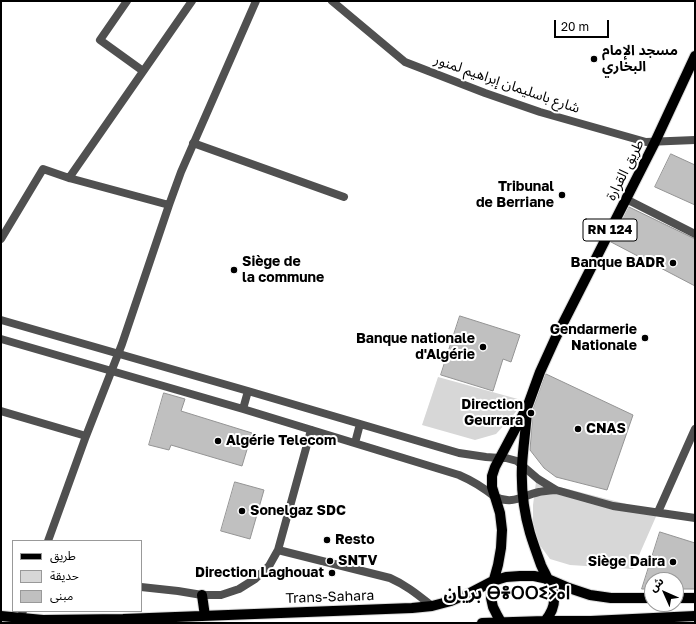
<!DOCTYPE html>
<meta charset="utf-8">
<style>
body{margin:0}
#map{position:relative;width:696px;height:624px;overflow:hidden;background:#fff;font-family:"Golos Text","Noto Sans Arabic",sans-serif}
canvas{display:block}
.frame{position:absolute;inset:0;border:2px solid #000;pointer-events:none}
.legend{position:absolute;left:12px;top:540px;width:130px;height:72px;box-sizing:border-box;background:#fff;border:1px solid #999;margin:0;padding:5px 7px;list-style:none;font-size:12px;color:#000}
.legend li{display:flex;align-items:center;gap:8px;height:20px}
.legend b{width:20px;border:1px solid #999}
.north{position:absolute;left:644px;top:572px;width:40px;height:40px;box-sizing:border-box;background:#fff;border:1px solid #999;border-radius:50%;rotate:315deg;font-size:11px;font-weight:700;line-height:16px;text-align:center;color:#000}
.north::after{content:'';display:block;margin:auto;width:14px;height:18px;background:#000;clip-path:polygon(50% 0,100% 100%,50% 72%,0 100%)}
.scale{position:absolute;left:554px;top:20px;width:55px;height:18px;box-sizing:border-box;border:2px solid #000;border-top:0;padding-left:5px;font-size:12px;line-height:14px;white-space:nowrap;color:#000;-webkit-text-stroke:3px #fff;paint-order:stroke}
</style>
<div id="map">
<canvas width="696" height="624"></canvas>
<div class="frame"></div>
<ul class="legend">
<li><b style="height:5px;background:#000"></b>طريق</li>
<li><b style="height:11px;background:#d7d7d7"></b>حديقة</li>
<li><b style="height:11px;background:#c0c0c0"></b>مبنى</li>
</ul>
<div class="north">ش</div>
<div class="scale">20 m</div>
</div>
<script>
const context = document.querySelector('canvas').getContext('2d');
context.lineJoin = 'round';
function fillPath(path, color) { context.fillStyle = color; context.fill(path, 'evenodd'); }
function stroke(path, color, width, dash) { context.strokeStyle = color; context.lineWidth = width; context.lineCap = dash ? 'butt' : 'round'; context.setLineDash(dash || []); context.stroke(path); }
function label(font, color, halo, rows, align = 'center') {
  context.font = font + ' "Golos Text","Noto Sans Arabic","Noto Sans Tifinagh",sans-serif'; context.lineWidth = 4; context.setLineDash([]); context.textBaseline = 'middle'; context.strokeStyle = halo; context.fillStyle = color; for (const [text, x, y, turn = 0] of rows) {
    context.save(); context.translate(x, y); context.rotate((+turn || 0) * Math.PI / 180); context.textAlign = isNaN(turn) ? turn : align; if (halo) context.strokeText(text, 0, 0); context.fillText(text, 0, 0); context.restore();
  }
}
fillPath(new Path2D(`
 M 438,377 L 525,401 L 509,420 L 496,434 L 475,440 L 422,425 Z
 M 536,482 L 568,489 L 658,512 L 633,569 L 570,565 L 550,559 L 539,544 L 533,525 L 533,505 Z`), '#d7d7d7');
const building = new Path2D(`
 M 671,154 L 695,165 L 695,205 L 655,187 Z
 M 629,207 L 695,239 L 695,286 L 611,242 Z
 M 460,316 L 520,335 L 511,362 L 503,359 L 493,391 L 441,375 Z
 M 546,374 L 633,415 L 607,490 L 556,477 L 544,468 L 530,450 L 533,409 Z
 M 164,393 L 185,399 L 181,411 L 252,433 L 242,466 L 171,445 L 169,450 L 149,445 Z
 M 235,482 L 264,490 L 250,539 L 221,531 Z
 M 660,532 L 695,543 L 695,589 L 676,589 L 676,580 L 652,580 L 652,589 L 642,589 Z`);
fillPath(building, '#c0c0c0');
stroke(building, '#949494', 1);
const primary = new Path2D(`
 M 527,411 C 526,429 523,447 522,466 C 521,487 524,512 530,533 C 533,543 537,554 541,565 C 545,574 552,585 554,596 C 555,606 551,614 545,621
 M 202,595 L 205,616
 M 676,598 L 695,598
 M 1,616 L 43,620 L 123,619 L 412,608 L 432,606 L 451,601 L 470,593 L 493,581 L 506,577 L 520,576 L 534,576 L 548,579 L 569,588 L 590,595 L 611,598 L 652,598
 M 501,622 L 497,615 L 493,607 L 491,598 L 491,590 L 498,565 L 501,548 L 502,530 L 500,513 L 492,487 L 492,476 L 495,467 L 528,405 L 540,372 L 555,339 L 655,142 L 695,56
 M 482,623 L 545,621 L 591,621 L 695,616`);
stroke(primary, '#dbdbdb', 12);
stroke(new Path2D(`
 M 278,550 L 390,578 C 406,585 418,595 432,606
 M 141,587 L 178,591 L 202,595 L 221,595 L 239,589 L 255,579 L 269,566 L 278,550 L 311,430`), '#505050', 8);
stroke(new Path2D(`
 M 127,1 L 100,40 L 143,71
 M 332,1 L 405,62 L 485,93 L 540,112 L 646,142 L 695,140
 M 193,143 L 344,197
 M 69,178 L 192,1
 M 626,199 L 695,234
 M 1,239 L 43,169 L 69,178 L 169,205
 M 1,411 L 86,436
 M 500,458 L 506,458 L 517,461 L 538,479 L 556,490 L 613,506 L 695,518
 M 495,497 C 514,505 521,496 539,492 C 545,491 550,490 556,490
 M 658,512 L 695,429
 M 48,541 L 86,436 L 122,344 L 169,205 L 181,172 L 256,1
 M 19,623 L 23,611`), '#505050', 8);
stroke(new Path2D(`
 M 1,320 L 248,391 L 459,453 L 486,457 L 500,458
 M 1,339 L 243,409 L 459,475 C 473,481 484,488 495,497
 M 243,409 L 248,391
 M 355,443 L 360,424`), '#505050', 8);
stroke(primary, '#000', 10);
for (const [x, y, r, color] of [
 [594,59,4,"#000"],
 [562,195,4,"#000"],
 [673,263,4,"#000"],
 [234,270,4,"#000"],
 [645,338,4,"#000"],
 [483,347,4,"#000"],
 [531,413,4,"#000"],
 [578,429,4,"#000"],
 [218,441,4,"#000"],
 [242,511,4,"#000"],
 [327,540,4,"#000"],
 [330,561,4,"#000"],
 [673,562,4,"#000"],
 [332,573,4,"#000"]
]) { const dot = new Path2D(); dot.arc(x, y, r, 0, 2 * Math.PI); context.fillStyle = color; context.fill(dot); stroke(dot, '#fff', 1.5); }
for (const [x, y, w] of [
 [610,230,54]
]) { const box = new Path2D(); box.roundRect(x - w / 2, y - 11, w, 22, 3); context.fillStyle = '#fff'; context.fill(box); stroke(box, '#000', 1); }
label('bold 13px', '#000', null, [
 ["RN 124",610,230]
]);
label('bold 14px', '#000', '#fff', [
 ["مسجد الإمام",602,51],
 ["البخاري",602,67],
 ["Tribunal",554,187,"right"],
 ["de Berriane",554,203,"right"],
 ["Siège de",242,262],
 ["la commune",242,278],
 ["Banque BADR",665,263,"right"],
 ["Gendarmerie",637,330,"right"],
 ["Nationale",637,346,"right"],
 ["Banque nationale",475,339,"right"],
 ["d'Algérie",475,355,"right"],
 ["Direction",523,405,"right"],
 ["Geurrara",523,421,"right"],
 ["CNAS",586,429],
 ["Algérie Telecom",226,441],
 ["Sonelgaz SDC",250,511],
 ["Resto",335,540],
 ["SNTV",338,561],
 ["Siège Daira",665,562,"right"],
 ["Direction Laghouat",324,573,"right"]
], 'left');
label('14px', '#000', '#fff', [
 ["شارع باسليمان إبراهيم لمنور",507,84,19],
 ["طريق القرارة",625,170,-63],
 ["Trans-Sahara",330,597,-2]
]);
label('bold 18px', '#000', '#fff', [
 ["بريان ⴱⴻⵔⵔⵉⵢⴰⵏ",507,593]
]);
</script>
